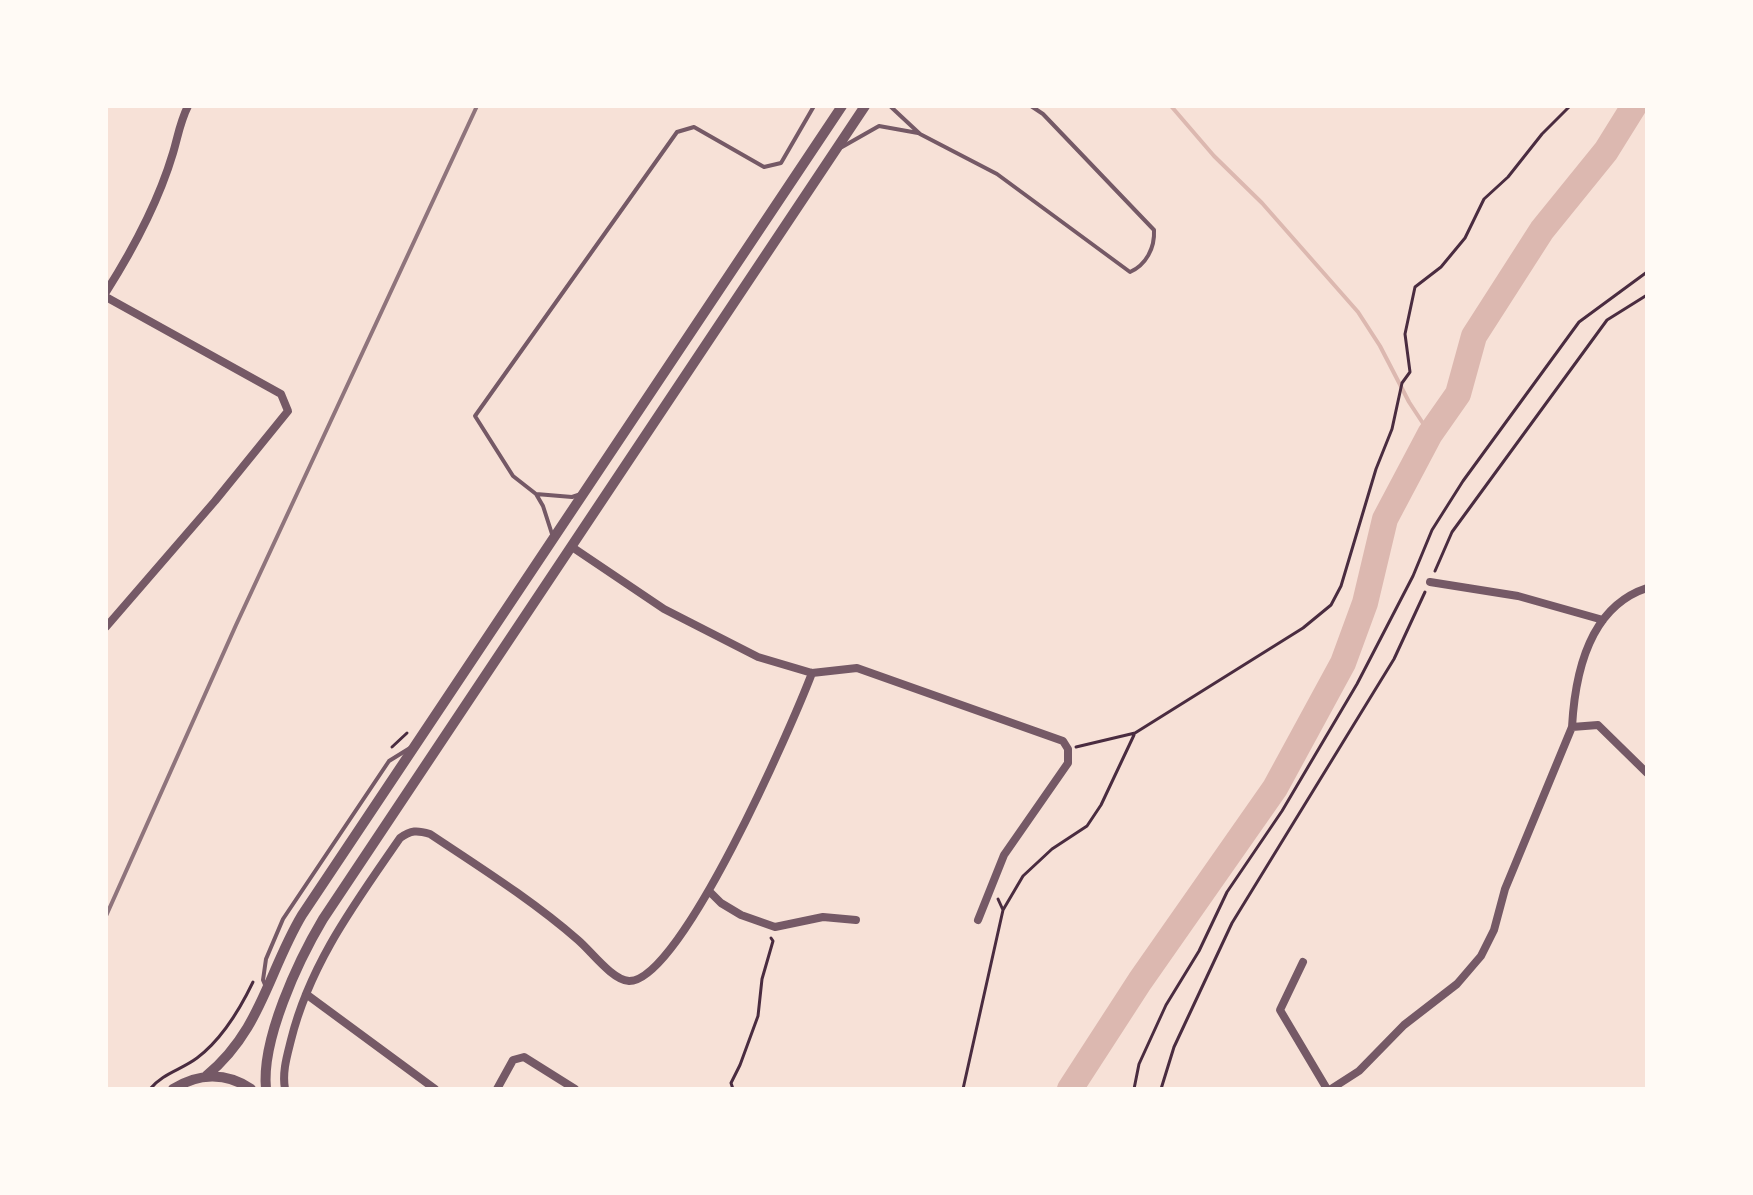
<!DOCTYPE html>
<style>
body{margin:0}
#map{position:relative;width:1753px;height:1195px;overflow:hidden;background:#f7e1d7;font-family:"Fira Sans Condensed",sans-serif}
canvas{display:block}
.frame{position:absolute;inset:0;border:108px solid #fffaf5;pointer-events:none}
</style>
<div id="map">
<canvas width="1753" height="1195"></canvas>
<div class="frame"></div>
</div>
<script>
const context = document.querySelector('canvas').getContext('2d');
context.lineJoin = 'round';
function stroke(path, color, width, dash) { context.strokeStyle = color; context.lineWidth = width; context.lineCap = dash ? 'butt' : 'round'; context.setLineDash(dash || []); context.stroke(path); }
stroke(new Path2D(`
 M 1171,106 L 1214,156 L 1262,203 L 1358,312 L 1380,346 L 1409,402 L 1430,434`), '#dcb8b0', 4);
stroke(new Path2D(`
 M 1070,1089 L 1140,981 L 1275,788 L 1343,663 L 1365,603 L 1385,519 L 1430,434 L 1458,394 L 1474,336 L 1542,230 L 1606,151 L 1634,106`), '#dcb8b0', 26);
stroke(new Path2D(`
 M 1435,571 L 1452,532 L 1607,320 L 1647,295
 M 392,747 L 407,733
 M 1076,747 L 1135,733 L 1303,628 L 1331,605 L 1341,586 L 1376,469 L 1392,429 L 1402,383 L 1410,372 L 1405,334 L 1415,287 L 1441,267 L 1465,238 L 1484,199 L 1508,177 L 1542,134 L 1570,106
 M 1003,910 L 1023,876 L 1052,849 L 1087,826 L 1101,805 L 1134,735
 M 150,1089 C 163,1073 181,1070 197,1058 C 221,1040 240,1009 253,982
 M 733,1089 L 731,1083 L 740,1065 L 758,1016 L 762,979 L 773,941 L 771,938
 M 963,1089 L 1003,910 L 998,899
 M 1134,1089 L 1139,1064 L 1166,1005 L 1199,951 L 1227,892 L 1282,811 L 1357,684 L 1413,576 L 1432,530 L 1463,481 L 1579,322 L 1647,272
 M 1161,1089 L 1174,1047 L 1232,923 L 1394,659 L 1425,592`), '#4a2c40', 3);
stroke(new Path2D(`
 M 890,106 L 920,134 L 997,174 L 1130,272 C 1146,265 1155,248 1154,230 L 1043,114 L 1031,106
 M 842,147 L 879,126 L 918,133
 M 536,494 L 572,497 L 581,494
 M 552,534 L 543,506 L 536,494 L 513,476 L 475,416 L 677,132 L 694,127 L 764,167 L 781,163 L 814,106
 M 266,987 L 263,980 L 266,959 L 283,919 L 389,761 L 410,748`), '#755966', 4);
stroke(new Path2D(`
 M 106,292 C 132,251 159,200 173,153 C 178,136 180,122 188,106
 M 106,297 L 281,394 L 288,411 L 215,501 L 106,627
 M 572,547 L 664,609 L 758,657 L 812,673 L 857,668 L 1063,741 L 1068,749 L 1068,763 L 1004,855 L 978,920
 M 1430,582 L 1518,596 L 1603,620
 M 1647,588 C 1589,607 1575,673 1572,727 L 1598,725 L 1647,773
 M 709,891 L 721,903 L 741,915 L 775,927 L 823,917 L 856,920
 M 1303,962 L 1280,1010 L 1327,1089
 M 306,994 L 435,1089
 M 285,1089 C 282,1072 287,1056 291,1040 C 310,963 356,902 400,838 C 411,830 417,830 430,834 C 481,868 532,900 578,940 C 591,951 612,980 629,981 C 681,982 793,723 812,673
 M 497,1089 L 513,1060 L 524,1057 L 575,1089
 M 1331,1089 L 1359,1071 L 1404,1025 L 1457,984 L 1481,956 L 1494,930 L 1505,889 L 1572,727`), '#755966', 8);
stroke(new Path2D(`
 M 206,1076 C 261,1031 268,972 302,915 L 842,106
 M 173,1089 C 198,1073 226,1072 251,1089
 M 266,1089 C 261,1040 298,961 323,919 L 865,106`), '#755966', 10);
stroke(new Path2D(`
 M 106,916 L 236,625 L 477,106`), '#8f747c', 4);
</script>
